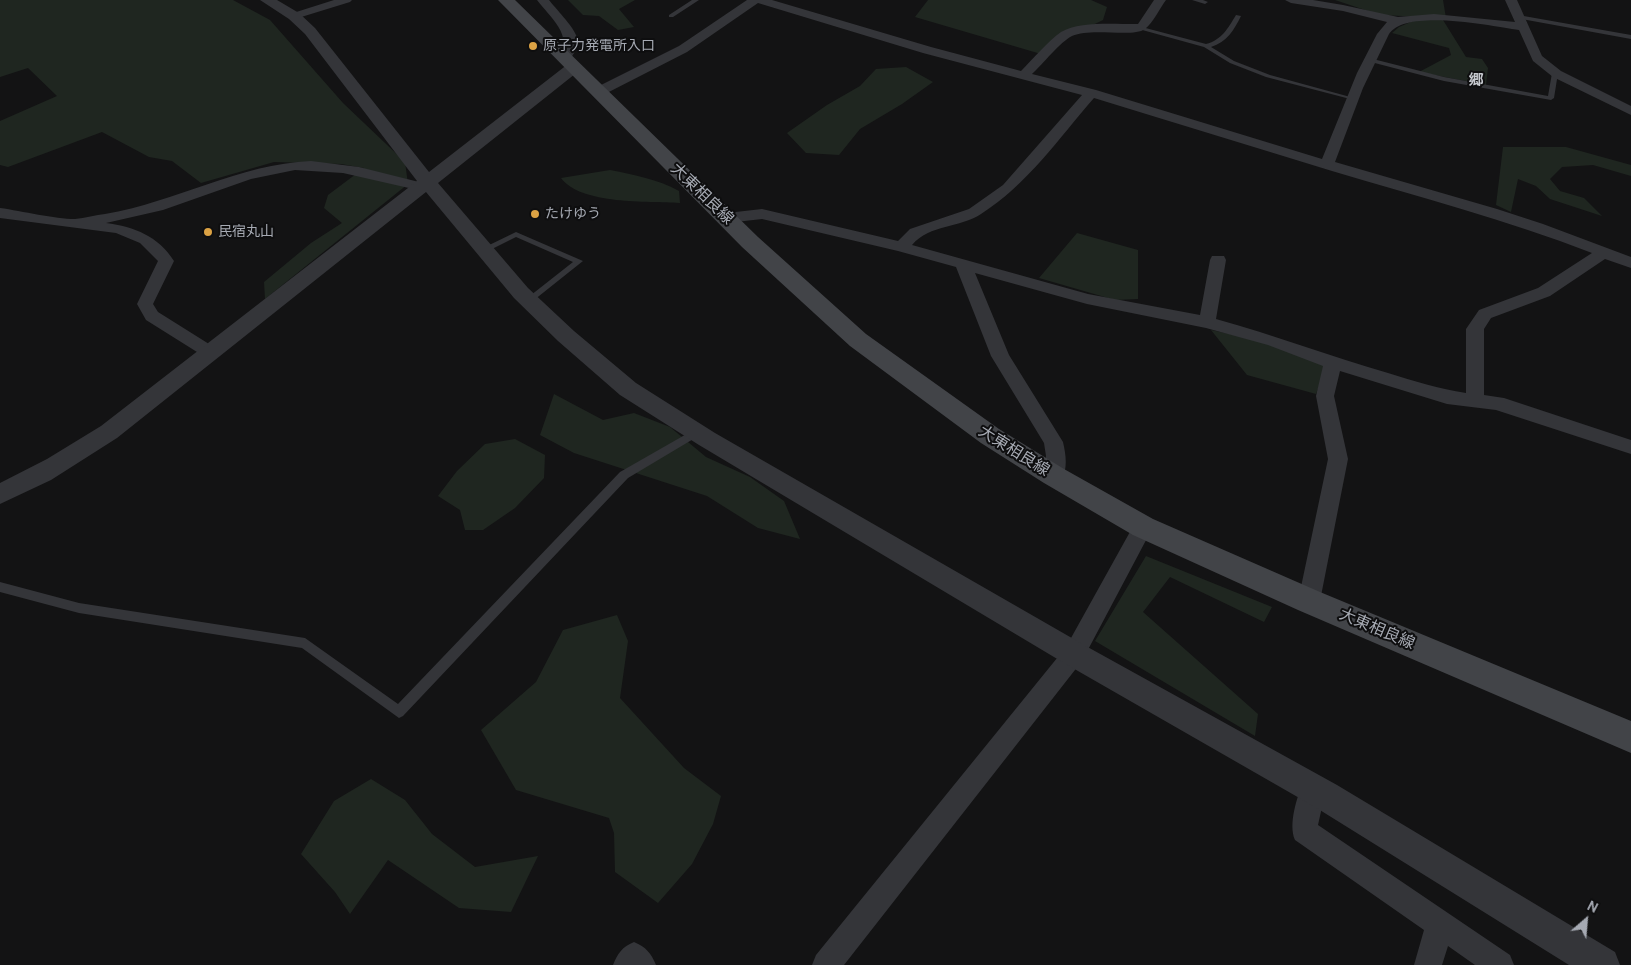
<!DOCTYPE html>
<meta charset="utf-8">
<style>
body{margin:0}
#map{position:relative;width:1631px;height:965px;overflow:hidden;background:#131314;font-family:Cabin,sans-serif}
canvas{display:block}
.north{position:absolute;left:1561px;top:895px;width:50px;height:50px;-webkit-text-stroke:4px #0e0e0f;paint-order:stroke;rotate:27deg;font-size:14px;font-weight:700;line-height:20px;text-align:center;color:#a6aab3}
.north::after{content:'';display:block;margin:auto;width:18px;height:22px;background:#a6aab3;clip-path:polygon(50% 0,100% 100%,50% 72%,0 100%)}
</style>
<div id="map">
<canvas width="1631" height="965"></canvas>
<div class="north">N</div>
</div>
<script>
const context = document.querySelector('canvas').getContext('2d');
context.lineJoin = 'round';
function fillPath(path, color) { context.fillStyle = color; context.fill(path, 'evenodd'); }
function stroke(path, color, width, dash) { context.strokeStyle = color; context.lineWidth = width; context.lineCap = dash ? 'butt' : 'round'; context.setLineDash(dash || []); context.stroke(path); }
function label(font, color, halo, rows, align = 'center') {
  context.font = font + ' Cabin,"Noto Sans JP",sans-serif'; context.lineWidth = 4; context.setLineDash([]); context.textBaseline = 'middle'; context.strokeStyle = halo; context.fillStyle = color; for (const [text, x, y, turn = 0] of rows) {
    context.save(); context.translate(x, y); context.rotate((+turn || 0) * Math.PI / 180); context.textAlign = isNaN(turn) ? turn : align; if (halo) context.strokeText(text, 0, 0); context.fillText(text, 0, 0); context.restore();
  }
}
fillPath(new Path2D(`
 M 0,0 L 233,0 L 270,20 L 343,103 L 405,162 L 408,184 L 265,299 L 264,282 L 311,243 L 342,223 L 324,208 L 328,195 L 364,168 L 341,164 L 274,162 L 201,183 L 172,161 L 149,157 L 102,132 L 8,167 L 0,165 L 0,121 L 57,96 L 28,68 L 0,77 Z
 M 568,0 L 635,0 L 619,9 L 634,27 L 618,30 L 599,16 L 583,15 Z
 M 928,0 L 1091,0 L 1107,7 L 1103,20 L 1058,42 L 1041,54 L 915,17 Z
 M 1335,0 L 1443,0 L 1446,18 L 1380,15 Z
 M 1420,18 L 1443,20 L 1466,57 L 1482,59 L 1488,68 L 1486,85 L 1419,72 L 1451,55 L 1449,48 L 1392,33 L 1399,27 Z
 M 906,67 L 933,82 L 902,104 L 860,129 L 839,155 L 806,153 L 787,133 L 827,105 L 860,86 L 876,69 Z
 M 1503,147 L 1566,147 L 1631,165 L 1631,176 L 1593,165 L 1562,167 L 1550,179 L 1560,191 L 1584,198 L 1602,216 L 1550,199 L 1536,186 L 1518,179 L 1511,212 L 1496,205 Z
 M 610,170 C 635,175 657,179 679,191 L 680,203 C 648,201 581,205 561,178 Z
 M 1077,233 L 1138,250 L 1138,299 L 1115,300 L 1039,278 Z
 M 1211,330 L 1263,341 L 1327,366 L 1316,394 L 1247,375 Z
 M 554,394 L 603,420 L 634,413 L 670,427 L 706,457 L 750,477 L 784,501 L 800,539 L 758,528 L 707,496 L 574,453 L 540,435 Z
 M 515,439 L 545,455 L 544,478 L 515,508 L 483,530 L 465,530 L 460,510 L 438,496 L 457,471 L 485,444 Z
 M 1146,556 L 1272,607 L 1264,622 L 1170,577 L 1143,612 L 1258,714 L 1255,736 L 1095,641 Z
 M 617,615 L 628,641 L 620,698 L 684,768 L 721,796 L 713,824 L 692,864 L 658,903 L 615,872 L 614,833 L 609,818 L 516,790 L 481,730 L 536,682 L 563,630 Z
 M 371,779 L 405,800 L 432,834 L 475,867 L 538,856 L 511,912 L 459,908 L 388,860 L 350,914 L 335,892 L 301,854 L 334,801 Z`), '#1f2620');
fillPath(new Path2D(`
 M 692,0 L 699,0 L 673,17 L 669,17 L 669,15 Z
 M 1192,0 L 1203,0 L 1208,2 L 1205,4 Z
 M 1236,15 L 1241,16 C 1234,30 1227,42 1211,47 L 1234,61 L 1270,75 L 1354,98 L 1354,100 L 1266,77 L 1230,63 L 1204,47 L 1135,28 L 1138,26 L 1206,44 C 1222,40 1228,28 1236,15 Z
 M 1518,15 L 1631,35 L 1631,39 L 1516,18 L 1515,17 Z
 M 1369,58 L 1444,77 L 1548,96 L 1552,73 L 1555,71 L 1558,73 L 1554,98 L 1551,100 L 1444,81 L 1367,61 L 1366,60 Z
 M 516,232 L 583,261 L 529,304 L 525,301 L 526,299 L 573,262 L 516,237 L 486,252 L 483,252 L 479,250 Z
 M 697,428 L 700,429 L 702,432 L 700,435 L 628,478 L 403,716 L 399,718 L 302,648 L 79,613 L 0,592 L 0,582 L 79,603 L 305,638 L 398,704 L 620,472 Z`), '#343539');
fillPath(new Path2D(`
 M 334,0 L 352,0 L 350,2 L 298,18 L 290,18 L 288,16 L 290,14 Z
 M 537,0 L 549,0 C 556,9 572,25 576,35 C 579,44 575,58 565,61 L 559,57 C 574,36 550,17 537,0 Z
 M 747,0 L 772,0 L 931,47 L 1021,71 C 1033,59 1048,41 1061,32 C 1079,21 1114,24 1135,24 L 1138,24 L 1154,0 L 1166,0 C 1160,8 1153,23 1145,29 C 1132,38 1092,27 1072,36 C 1060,42 1043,64 1032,74 L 1096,90 L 1322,159 L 1357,73 L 1377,34 L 1387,22 L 1343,11 L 1291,3 L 1285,0 L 1313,0 L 1343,5 L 1398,17 L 1434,14 L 1515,22 L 1505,0 L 1517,0 L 1542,56 L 1561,71 L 1631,106 L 1631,115 L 1553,77 L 1533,61 L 1519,30 C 1492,26 1406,8 1389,34 L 1363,88 L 1335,162 L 1497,209 L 1543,224 L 1631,257 L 1631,268 L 1605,259 L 1550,296 L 1491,318 L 1484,329 L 1484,395 L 1504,398 L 1631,440 L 1631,454 L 1496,410 L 1447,404 L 1340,371 L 1334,396 L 1348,459 L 1320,601 L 1317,608 L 1309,611 L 1301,608 L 1298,601 L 1328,459 L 1316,396 L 1323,366 L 1268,345 L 1206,328 L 1087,304 L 975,273 L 1009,355 L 1063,442 C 1066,455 1068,469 1061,481 L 1054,484 L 1047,481 L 1044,476 L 1046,456 L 1044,443 L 991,356 L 956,267 L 898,251 L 762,219 L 727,223 L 722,221 L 719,218 L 722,215 L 727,213 L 762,209 L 898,241 L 910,229 L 969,209 L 1003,185 L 1082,95 L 923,53 L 758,3 L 687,52 L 603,95 L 598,96 L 592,92 L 593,89 L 679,46 ZM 1094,98 C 1173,122 1253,147 1332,171 C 1420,197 1507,220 1592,253 L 1538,288 L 1479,310 L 1466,329 L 1466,393 C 1439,389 1414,381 1388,373 C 1330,356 1274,335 1216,319 L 1226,260 L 1224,256 L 1212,256 L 1210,260 L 1200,315 L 1088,294 L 912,245 C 930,224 960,228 981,214 C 1027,185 1059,138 1094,98 Z
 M 311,161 L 359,167 L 427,184 L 429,187 L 427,190 L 422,191 L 343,173 L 295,170 L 251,179 L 163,210 L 106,223 C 135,227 158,236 174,261 L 153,304 L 158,312 L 217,349 L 220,353 L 217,357 L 211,359 L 205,357 L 146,320 L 137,304 L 158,261 L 140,243 L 116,233 L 0,218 L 0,208 C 22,211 55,219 75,219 C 85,218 96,215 105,214 C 176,202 239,164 311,161 Z
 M 1143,519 L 1150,521 L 1153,527 L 1082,661 L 844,965 L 812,965 L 816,955 L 1066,647 L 1136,521 Z
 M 1313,776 L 1322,780 L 1326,789 L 1318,825 L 1510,955 L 1514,965 L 1475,965 L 1448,946 L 1442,965 L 1414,965 L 1424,930 L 1295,840 C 1288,824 1297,797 1304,780 Z
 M 634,942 C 646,947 651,953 656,965 L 613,965 C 618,953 622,947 634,942 Z`), '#343539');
fillPath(new Path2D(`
 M 260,0 L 277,0 L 299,13 L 315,28 L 429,172 L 568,64 L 580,64 L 582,67 L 580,70 L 438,183 L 528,288 L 574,331 L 636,383 L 715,433 L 1084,645 L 1337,785 L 1615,952 L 1620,965 L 1569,965 L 1315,807 L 1064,663 L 699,445 L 620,395 L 558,341 L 514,298 L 426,192 L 117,438 L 51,480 L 0,504 L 0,483 L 47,459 L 101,426 L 417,181 L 305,34 L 289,19 Z`), '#343539');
fillPath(new Path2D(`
 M 498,0 L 515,0 L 758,237 L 866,334 L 999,429 L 1064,469 L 1153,519 L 1320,592 L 1631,721 L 1631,753 L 1298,610 L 1133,535 L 1044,483 L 981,443 L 850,346 L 742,247 Z`), '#424448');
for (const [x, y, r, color] of [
 [533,46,5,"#dba244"],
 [535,214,5,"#dba244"],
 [208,232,5,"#dba244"]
]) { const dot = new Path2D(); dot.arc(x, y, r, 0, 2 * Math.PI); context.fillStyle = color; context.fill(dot); stroke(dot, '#0e0e0f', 2); }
label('14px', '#a6aab3', '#0e0e0f', [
 ["原子力発電所入口",543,46],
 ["たけゆう",545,214],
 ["民宿丸山",218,232]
], 'left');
label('bold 15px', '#c6c9cf', '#0e0e0f', [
 ["郷",1476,81]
]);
label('16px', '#a6aab3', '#0e0e0f', [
 ["大東相良線",702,194,44],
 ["大東相良線",1014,451,32],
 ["大東相良線",1377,629,23]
]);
</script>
